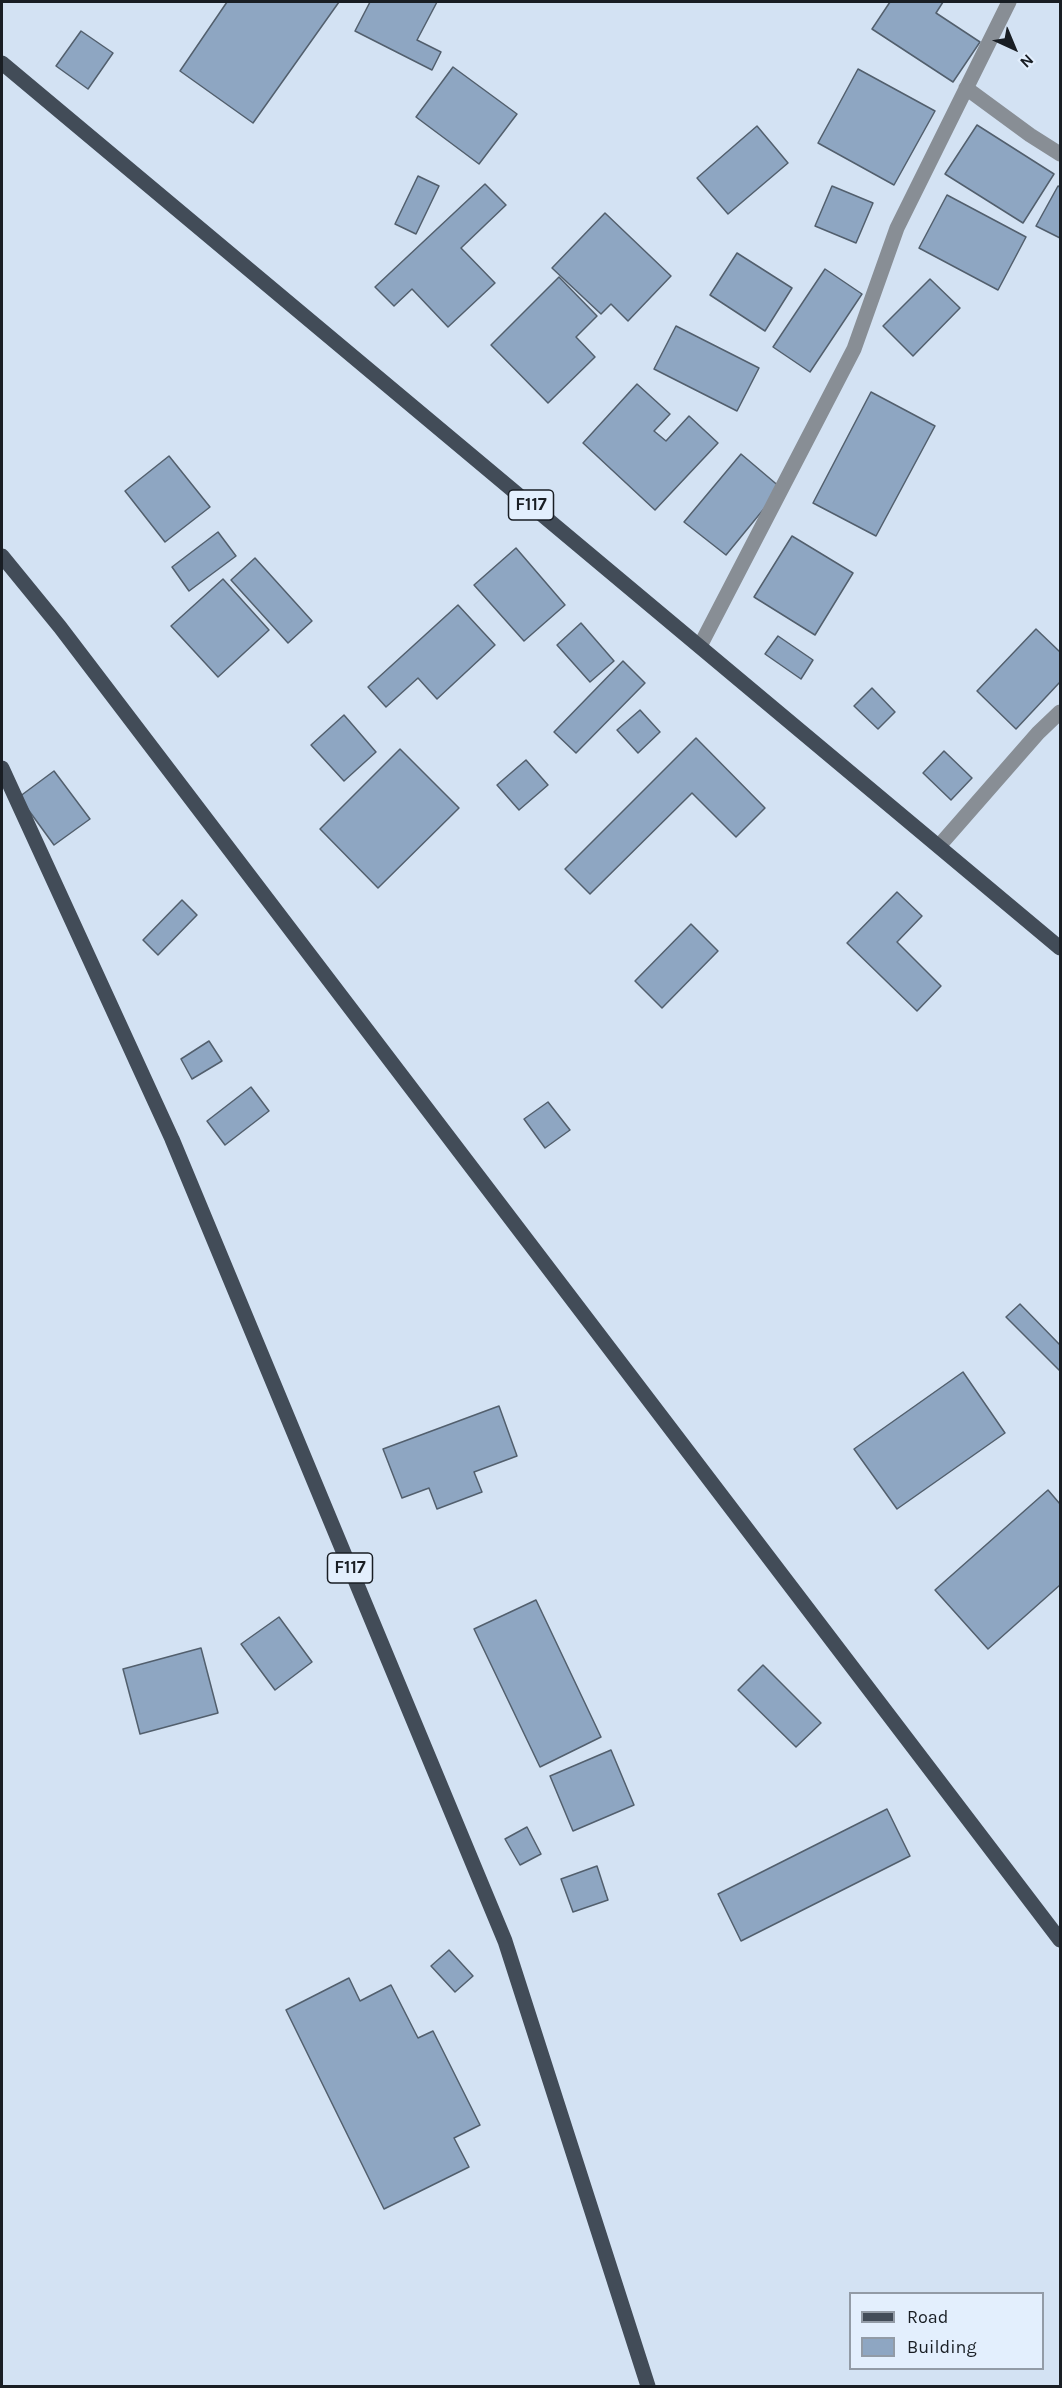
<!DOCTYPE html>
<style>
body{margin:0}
#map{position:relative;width:1062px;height:2388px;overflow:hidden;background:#d3e2f3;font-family:Karla,sans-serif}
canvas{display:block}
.frame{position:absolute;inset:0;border:3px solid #191e24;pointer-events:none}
.legend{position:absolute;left:849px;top:2292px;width:195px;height:78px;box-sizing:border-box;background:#e3effd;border:2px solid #929ba6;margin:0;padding:8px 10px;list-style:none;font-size:18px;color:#191e24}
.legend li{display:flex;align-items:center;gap:12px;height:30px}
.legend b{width:30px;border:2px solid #929ba6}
.north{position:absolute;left:984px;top:18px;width:60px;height:60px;-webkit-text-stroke:4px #e3effd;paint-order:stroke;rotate:136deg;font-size:16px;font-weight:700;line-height:24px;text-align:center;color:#191e24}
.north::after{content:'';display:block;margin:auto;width:21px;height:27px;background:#191e24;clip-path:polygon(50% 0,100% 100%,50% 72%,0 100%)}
</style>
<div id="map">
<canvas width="1062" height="2388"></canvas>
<div class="frame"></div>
<ul class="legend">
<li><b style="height:8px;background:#424c58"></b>Road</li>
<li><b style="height:16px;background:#8ea6c2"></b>Building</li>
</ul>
<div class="north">N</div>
</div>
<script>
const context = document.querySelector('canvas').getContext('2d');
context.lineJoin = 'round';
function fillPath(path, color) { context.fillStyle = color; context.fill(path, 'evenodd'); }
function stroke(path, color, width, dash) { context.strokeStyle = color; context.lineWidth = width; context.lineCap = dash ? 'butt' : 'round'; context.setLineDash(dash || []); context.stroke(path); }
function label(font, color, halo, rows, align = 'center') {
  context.font = font + ' Karla,sans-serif'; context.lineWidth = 4.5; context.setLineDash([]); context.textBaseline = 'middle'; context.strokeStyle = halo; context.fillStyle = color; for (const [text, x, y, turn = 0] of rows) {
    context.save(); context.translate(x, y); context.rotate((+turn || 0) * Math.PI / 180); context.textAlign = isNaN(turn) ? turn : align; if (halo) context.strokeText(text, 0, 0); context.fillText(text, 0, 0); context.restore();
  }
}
const building = new Path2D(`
 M 227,2 L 339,2 L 253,123 L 180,71 Z
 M 370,2 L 437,2 L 417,40 L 441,52 L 432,70 L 355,31 Z
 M 890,2 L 943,2 L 936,13 L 980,42 L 953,82 L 872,29 Z
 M 81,31 L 113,53 L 88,89 L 56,66 Z
 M 453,67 L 517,114 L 479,164 L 416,117 Z
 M 858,69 L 935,111 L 894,185 L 818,143 Z
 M 977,125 L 1054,174 L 1023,223 L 945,174 Z
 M 757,126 L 788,163 L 728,214 L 697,178 Z
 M 418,176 L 439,186 L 416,234 L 395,224 Z
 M 485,184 L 506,205 L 461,248 L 495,283 L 448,327 L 412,289 L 394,306 L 375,287 Z
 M 832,186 L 873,203 L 856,243 L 815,226 Z
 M 1058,186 L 1060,187 L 1060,238 L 1036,226 Z
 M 947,195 L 1026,237 L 998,290 L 919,248 Z
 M 605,213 L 671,276 L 628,321 L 611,304 L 601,314 L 552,268 Z
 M 737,253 L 792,288 L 765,331 L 710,295 Z
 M 825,269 L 862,294 L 810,372 L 773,347 Z
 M 559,277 L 597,316 L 576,337 L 595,357 L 548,403 L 491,345 Z
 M 930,279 L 960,308 L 913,356 L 883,326 Z
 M 676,326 L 759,368 L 737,411 L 654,369 Z
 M 637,384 L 670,414 L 654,431 L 666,441 L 689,416 L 718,443 L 655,510 L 583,443 Z
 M 871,392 L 935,426 L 876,536 L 813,503 Z
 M 741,454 L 781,488 L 726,555 L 684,522 Z
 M 169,456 L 210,507 L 165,542 L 125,491 Z
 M 218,532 L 236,556 L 189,591 L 172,567 Z
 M 792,536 L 853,573 L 815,635 L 754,597 Z
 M 516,548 L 565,605 L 524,641 L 474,585 Z
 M 255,558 L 312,621 L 288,643 L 231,580 Z
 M 223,579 L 269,630 L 218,677 L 171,626 Z
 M 458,605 L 495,645 L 437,699 L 418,678 L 386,707 L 368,687 Z
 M 581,623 L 614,661 L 590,682 L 557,645 Z
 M 1036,629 L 1060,652 L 1060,682 L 1016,729 L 977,691 Z
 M 778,636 L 813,660 L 801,679 L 765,654 Z
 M 623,661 L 645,683 L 576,753 L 554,732 Z
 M 872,688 L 895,712 L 878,729 L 854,706 Z
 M 640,710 L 660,732 L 638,753 L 617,730 Z
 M 344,715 L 376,752 L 344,781 L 311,745 Z
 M 696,738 L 765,808 L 736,837 L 692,793 L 590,894 L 565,869 Z
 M 400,749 L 459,808 L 378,888 L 320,829 Z
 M 944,751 L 972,778 L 951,800 L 923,773 Z
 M 526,760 L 548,785 L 519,810 L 497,785 Z
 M 54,771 L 90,819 L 54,845 L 19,797 Z
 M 897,892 L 922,916 L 897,942 L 941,986 L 917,1011 L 847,943 Z
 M 182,900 L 197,915 L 158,955 L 143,940 Z
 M 691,924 L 718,951 L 662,1008 L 635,981 Z
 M 209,1041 L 222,1061 L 192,1079 L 181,1059 Z
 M 251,1087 L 269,1111 L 225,1145 L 207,1121 Z
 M 548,1102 L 570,1130 L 545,1148 L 524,1119 Z
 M 1020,1304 L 1060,1345 L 1060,1371 L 1006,1317 Z
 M 963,1372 L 1005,1433 L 897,1509 L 854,1449 Z
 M 499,1406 L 517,1456 L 474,1472 L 482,1492 L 437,1509 L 429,1488 L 402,1498 L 383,1449 Z
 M 1048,1490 L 1060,1504 L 1060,1585 L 988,1649 L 935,1590 Z
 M 536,1600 L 601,1737 L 540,1767 L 474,1629 Z
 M 279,1617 L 312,1662 L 275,1690 L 241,1644 Z
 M 201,1648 L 218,1713 L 140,1734 L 123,1669 Z
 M 763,1665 L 821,1723 L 796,1747 L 738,1690 Z
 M 611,1750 L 634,1805 L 573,1831 L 550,1776 Z
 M 887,1809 L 910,1856 L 741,1941 L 718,1894 Z
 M 527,1827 L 541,1854 L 520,1865 L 505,1839 Z
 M 597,1866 L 608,1900 L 573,1912 L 561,1879 Z
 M 449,1950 L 473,1976 L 455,1992 L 431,1966 Z
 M 349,1978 L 360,2001 L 391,1985 L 418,2038 L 433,2031 L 480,2125 L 454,2138 L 469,2167 L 384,2209 L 286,2010 Z`);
fillPath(building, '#8ea6c2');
stroke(building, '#525f6d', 1.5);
stroke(new Path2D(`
 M 966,88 L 1030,135 L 1060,154
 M 700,646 L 854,349 L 897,228 L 1009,2
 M 939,846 L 1038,733 L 1060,712`), '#888e95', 15);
stroke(new Path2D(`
 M 2,63 L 1060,948
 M 2,556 L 60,627 L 1060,1940
 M 2,768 L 172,1139 L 505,1941 L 648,2386`), '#424c58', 15);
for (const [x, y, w] of [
 [531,505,45],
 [350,1568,45]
]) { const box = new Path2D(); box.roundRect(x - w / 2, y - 15, w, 30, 4.5); context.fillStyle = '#e3effd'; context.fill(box); stroke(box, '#191e24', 1.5); }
label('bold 18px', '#191e24', null, [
 ["F117",531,505],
 ["F117",350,1568]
]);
</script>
